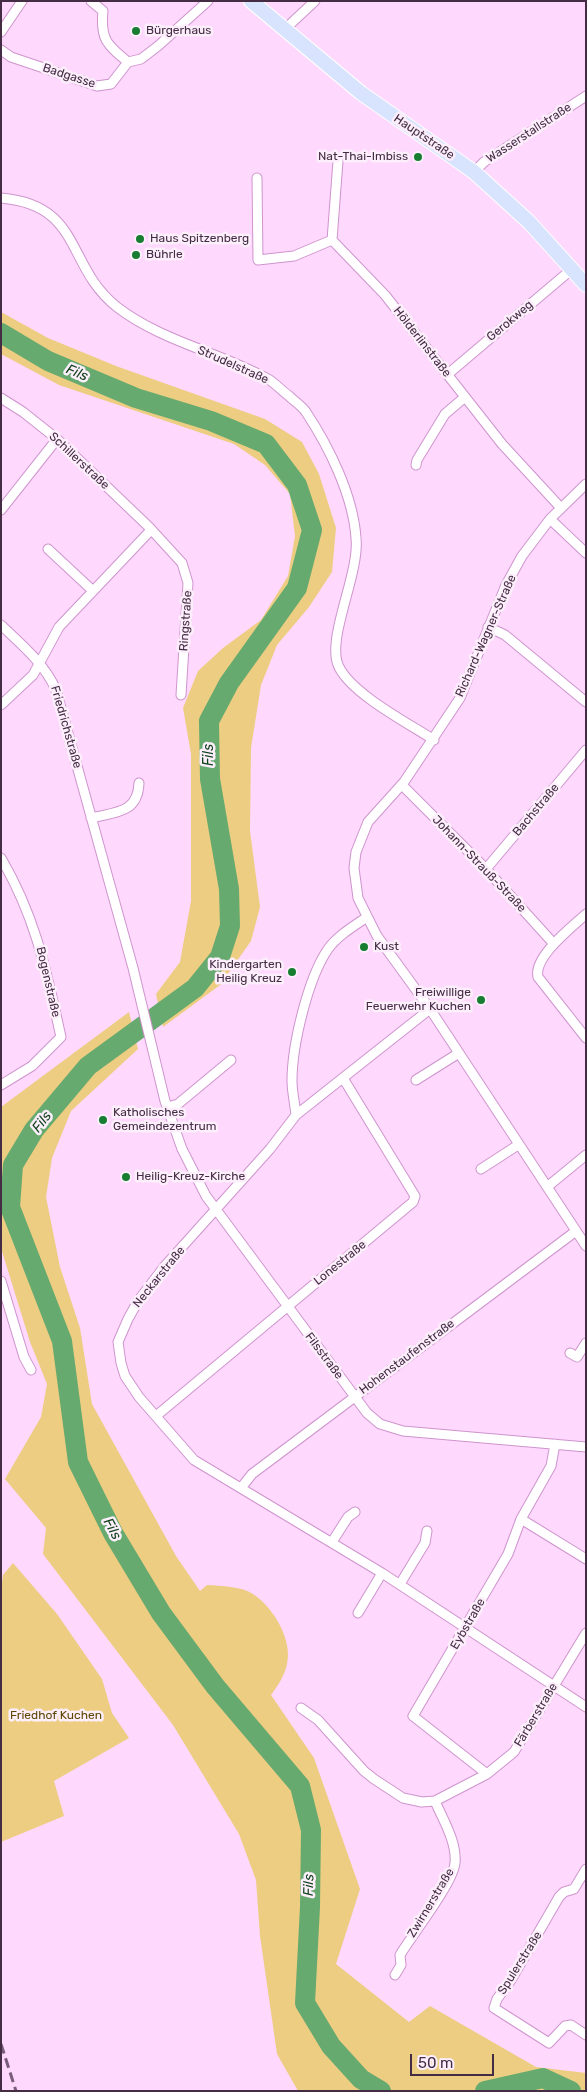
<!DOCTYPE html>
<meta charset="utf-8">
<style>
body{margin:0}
#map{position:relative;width:587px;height:2092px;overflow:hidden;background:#fed8fd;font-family:Rubik,sans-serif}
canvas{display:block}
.frame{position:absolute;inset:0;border:2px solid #442c44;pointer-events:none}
.scale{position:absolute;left:410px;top:2054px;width:84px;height:22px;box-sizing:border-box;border:2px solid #442c44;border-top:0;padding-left:6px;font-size:15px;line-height:18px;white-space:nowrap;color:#442c44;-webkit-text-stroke:4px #fceffb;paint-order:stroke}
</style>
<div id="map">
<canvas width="587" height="2092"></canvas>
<div class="frame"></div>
<div class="scale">50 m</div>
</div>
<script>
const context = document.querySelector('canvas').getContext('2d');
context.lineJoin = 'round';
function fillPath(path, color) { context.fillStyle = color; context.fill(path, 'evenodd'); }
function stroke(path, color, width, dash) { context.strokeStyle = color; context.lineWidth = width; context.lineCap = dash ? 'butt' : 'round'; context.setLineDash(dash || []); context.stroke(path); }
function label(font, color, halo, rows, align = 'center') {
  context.font = font + ' Rubik,sans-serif'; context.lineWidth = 5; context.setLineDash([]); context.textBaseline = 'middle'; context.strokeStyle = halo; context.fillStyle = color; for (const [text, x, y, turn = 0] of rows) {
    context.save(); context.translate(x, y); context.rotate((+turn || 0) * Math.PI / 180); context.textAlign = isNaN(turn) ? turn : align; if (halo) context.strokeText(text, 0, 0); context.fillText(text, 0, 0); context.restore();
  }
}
fillPath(new Path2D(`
 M 1,312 L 48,338 L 116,366 L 265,419 L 302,442 L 319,474 L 336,528 L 332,572 L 309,607 L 277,645 L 261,685 L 251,748 L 250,831 L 260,907 L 251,941 L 220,985 L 163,1027 L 156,994 L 180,962 L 191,901 L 191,754 L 183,708 L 198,671 L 223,648 L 261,620 L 288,576 L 295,536 L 290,494 L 265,465 L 234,444 L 59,385 L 1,354 Z
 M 129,1012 L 138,1049 L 71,1111 L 52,1158 L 46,1197 L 60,1267 L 80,1328 L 92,1404 L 176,1556 L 200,1591 L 207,1585 C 222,1586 240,1586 253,1594 C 273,1607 293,1640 287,1664 C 285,1675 277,1687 271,1695 L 314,1758 L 360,1889 L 336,1964 L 409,2022 L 430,2006 L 536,2067 L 586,2073 L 586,2091 L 298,2091 L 277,2054 L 260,1936 L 256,1880 L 239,1834 L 173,1725 L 43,1554 L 46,1528 L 5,1479 L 41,1417 L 47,1384 L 30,1342 L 1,1248 L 1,1107 Z
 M 13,1563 L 57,1614 L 102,1679 L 112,1713 L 129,1738 L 54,1781 L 64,1816 L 1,1842 L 1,1590 L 3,1575 Z`), '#edcd82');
stroke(new Path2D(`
 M 1,333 L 48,361 L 136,398 L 211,421 L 266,444 L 297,485 L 312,530 L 297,588 L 229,683 L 209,721 L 210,779 L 229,889 L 230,926 L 220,957 L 195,988 L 88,1066 L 34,1130 L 13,1165 L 10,1207 L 62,1341 L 78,1462 L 113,1533 L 161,1613 L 215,1686 L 300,1786 L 311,1830 L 310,1907 L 305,2003 L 331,2046 L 361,2079 L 381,2091
 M 485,2091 L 543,2078 L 571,2091`), '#67aa6f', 20);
const street = new Path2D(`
 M 91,1 L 103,11 C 100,39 107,45 128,62
 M 284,30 L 315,1
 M 1,32 L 22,1
 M 1,50 L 11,57 L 97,86 L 111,84 L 128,62
 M 128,62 L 141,59 L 158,46 L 208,1
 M 338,161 L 332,240 L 385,295 L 502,444 L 561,508
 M 474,172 L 484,162 L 586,96
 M 257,178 L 258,260 L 294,256 L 332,240
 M 1,198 C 83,205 65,266 117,307 C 161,341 219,352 268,379 C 275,383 282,391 289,396 C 294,401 302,406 306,412 C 329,447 353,495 356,538 C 360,574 325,640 339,667 C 352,694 408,723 434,740
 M 448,374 L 572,269
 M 1,398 L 23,412 L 57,439 L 149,527 L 182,563 L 188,583 L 181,695
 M 416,465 L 417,460 L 445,414 L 465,397
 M 586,484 L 550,519 L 522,556 L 506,585 L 460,698 L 404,782 L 368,822 L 356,852 L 354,868 L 358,898 L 377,936 L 430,1009 L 586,1246
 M 1,510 L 57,439
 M 550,519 L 586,553
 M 48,549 L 92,590
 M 1,625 C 22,645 44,663 56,690 L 133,968 L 165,1101 L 182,1149 L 206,1196 L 367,1413 L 380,1424 L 403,1431 L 586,1447
 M 488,627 L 505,635 L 586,702
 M 1,705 L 33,675 L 59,627 L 151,530
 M 402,785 L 486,869 L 554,944
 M 91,818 C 116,812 138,813 139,783
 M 1,858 C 36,918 46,970 61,1037 L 32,1066 L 1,1085
 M 486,869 L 586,750
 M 586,914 C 572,927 533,957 538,977 L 586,1038
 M 430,1009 L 296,1115 L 270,1149 L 164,1267 L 138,1301 L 128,1319 L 118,1342 L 121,1363 L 125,1376 L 139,1397 L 194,1460 L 382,1573 L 586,1707
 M 416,1080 L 459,1053
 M 168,1107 L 178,1104 L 231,1060
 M 296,1115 C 295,1104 292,1092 292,1081 C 292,1045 308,978 328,949 C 337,936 354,926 367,917
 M 481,1169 L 518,1145
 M 547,1187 L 586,1155
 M 1,1281 L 24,1357 L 31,1370
 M 570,1353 L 577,1357 L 586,1343
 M 156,1416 L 413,1202 L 415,1196 L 343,1078
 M 241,1488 L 252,1474 L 576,1231
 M 521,1519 L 586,1559
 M 332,1542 L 348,1517 L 355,1512
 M 400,1584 L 425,1543 L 427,1531
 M 358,1613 L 382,1573
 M 301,1708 L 318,1720 L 364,1771 L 374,1779 L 403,1798 L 422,1802 L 435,1801 L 487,1774 L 514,1752 L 586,1633
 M 487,1774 L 413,1716 L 508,1554 L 521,1519 L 551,1466 L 555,1444
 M 586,1869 L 574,1889 L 564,1892 L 559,1897 L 511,1980 L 497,1999 L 494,2008 L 549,2043 L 565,2026 L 571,2025 L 586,2035
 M 395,1975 L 401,1965 L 400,1955 C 412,1935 453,1883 455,1863 C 457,1842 443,1820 435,1801`);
const primary = new Path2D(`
 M 251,1 L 361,93 L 474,172 L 529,222 L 586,285`);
stroke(street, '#cf94ce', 11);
stroke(primary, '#fff', 16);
stroke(street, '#fff', 9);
stroke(primary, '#d8e3fd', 14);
stroke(new Path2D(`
 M 1,2044 L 16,2091`), '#795d79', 3, [10, 5]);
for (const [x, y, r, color] of [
 [136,31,5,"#167d31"],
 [418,157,5,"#167d31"],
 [140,239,5,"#167d31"],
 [136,255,5,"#167d31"],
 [364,947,5,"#167d31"],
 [292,972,5,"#167d31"],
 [481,1000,5,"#167d31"],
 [103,1120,5,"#167d31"],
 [126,1177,5,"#167d31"]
]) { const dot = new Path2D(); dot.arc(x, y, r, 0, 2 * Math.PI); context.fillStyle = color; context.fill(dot); stroke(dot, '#fceffb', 2); }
label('12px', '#442c44', '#fceffb', [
 ["Bürgerhaus",146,31],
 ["Nat-Thai-Imbiss",408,157,"right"],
 ["Haus Spitzenberg",150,239],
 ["Bührle",146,255],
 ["Kust",374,947],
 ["Kindergarten",282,965,"right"],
 ["Heilig Kreuz",282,979,"right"],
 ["Freiwillige",471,993,"right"],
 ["Feuerwehr Kuchen",471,1007,"right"],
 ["Katholisches",113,1113],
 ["Gemeindezentrum",113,1127],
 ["Heilig-Kreuz-Kirche",136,1177]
], 'left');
label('12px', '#442c44', '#fceffb', [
 ["Badgasse",69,76,18],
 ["Wasserstallstraße",529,133,-33],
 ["Hauptstraße",424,137,34],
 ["Gerokweg",510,321,-40],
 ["Hölderlinstraße",422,342,52],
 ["Strudelstraße",233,365,24],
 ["Schillerstraße",79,461,43],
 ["Ringstraße",186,621,-86],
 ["Richard-Wagner-Straße",486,636,-66],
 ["Friedrichstraße",66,727,74],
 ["Bachstraße",536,810,-50],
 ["Johann-Strauß-Straße",479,864,46],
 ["Bogenstraße",48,982,77],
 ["Lonestraße",340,1263,-39],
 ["Neckarstraße",159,1277,-51],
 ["Filsstraße",324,1356,53],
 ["Hohenstaufenstraße",407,1357,-37],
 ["Eybstraße",468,1624,-60],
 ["Färberstraße",536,1715,-59],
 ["Zwirnerstraße",431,1903,-59],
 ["Spulerstraße",520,1963,-58]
]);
label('12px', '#5e4600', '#fceffb', [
 ["Friedhof Kuchen",56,1716]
]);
label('italic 14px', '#11421b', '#fceffb', [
 ["Fils",77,373,23],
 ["Fils",209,755,-90],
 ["Fils",42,1122,-52],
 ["Fils",112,1529,62],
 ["Fils",309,1885,-88]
]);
</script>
